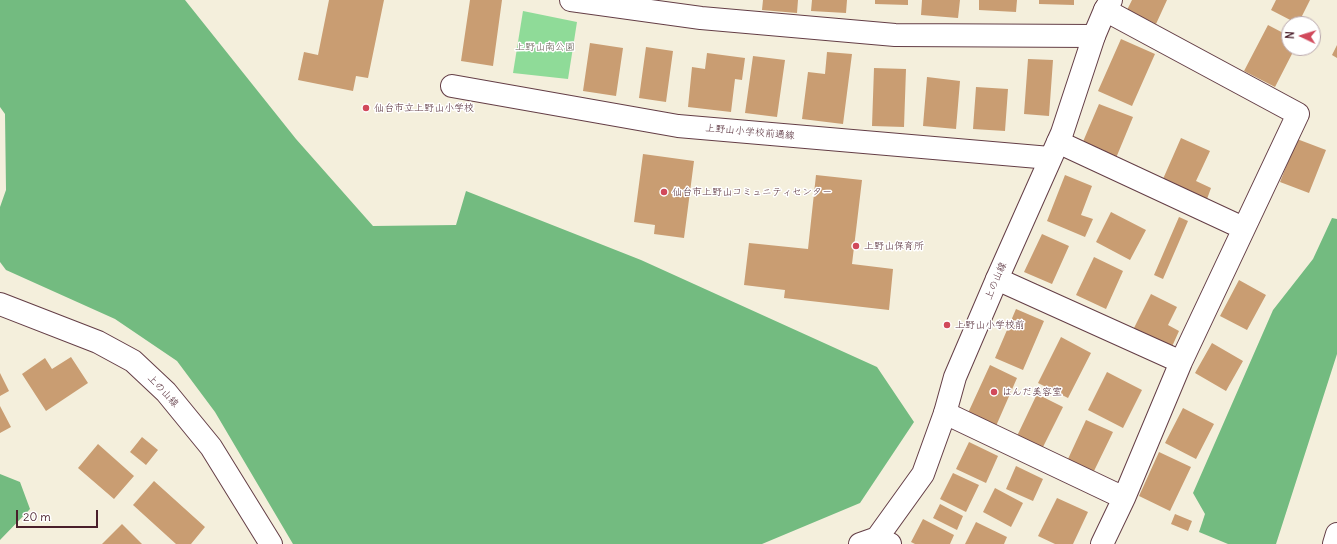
<!DOCTYPE html>
<meta charset="utf-8">
<style>
body{margin:0}
#map{position:relative;width:1337px;height:544px;overflow:hidden;background:#f4efdc;font-family:Delius,sans-serif}
canvas{display:block}
.north{position:absolute;left:1281px;top:16px;width:40px;height:40px;box-sizing:border-box;background:#fff;border:1px solid #b7a5aa;border-radius:50%;rotate:274deg;font-size:11px;font-weight:700;line-height:16px;text-align:center;color:#4a1f2b}
.north::after{content:'';display:block;margin:auto;width:14px;height:18px;background:#d1495b;clip-path:polygon(50% 0,100% 100%,50% 72%,0 100%)}
.scale{position:absolute;left:16px;top:510px;width:82px;height:18px;box-sizing:border-box;border:2px solid #4a1f2b;border-top:0;padding-left:5px;font-size:12px;line-height:14px;white-space:nowrap;color:#4a1f2b;-webkit-text-stroke:3px #fff;paint-order:stroke}
</style>
<div id="map">
<canvas width="1337" height="544"></canvas>
<div class="north">N</div>
<div class="scale">20 m</div>
</div>
<script>
const context = document.querySelector('canvas').getContext('2d');
context.lineJoin = 'round';
function fillPath(path, color) { context.fillStyle = color; context.fill(path, 'evenodd'); }
function stroke(path, color, width, dash) { context.strokeStyle = color; context.lineWidth = width; context.lineCap = dash ? 'butt' : 'round'; context.setLineDash(dash || []); context.stroke(path); }
function label(font, color, halo, rows, align = 'center') {
  context.font = font + ' Delius,"Klee One",sans-serif'; context.lineWidth = 3; context.setLineDash([]); context.textBaseline = 'middle'; context.strokeStyle = halo; context.fillStyle = color; for (const [text, x, y, turn = 0] of rows) {
    context.save(); context.translate(x, y); context.rotate((+turn || 0) * Math.PI / 180); context.textAlign = isNaN(turn) ? turn : align; if (halo) context.strokeText(text, 0, 0); context.fillText(text, 0, 0); context.restore();
  }
}
fillPath(new Path2D(`
 M 523,11 L 577,22 L 568,79 L 513,73 Z`), '#8fdb98');
fillPath(new Path2D(`
 M 0,0 L 185,0 L 296,139 L 373,226 L 456,225 L 466,191 L 641,260 L 877,367 L 914,422 L 860,503 L 762,544 L 293,544 L 215,412 L 177,361 L 115,319 L 6,270 L 0,262 L 0,207 L 6,190 L 5,114 L 0,107 Z
 M 1332,218 L 1337,219 L 1337,354 L 1276,544 L 1228,544 L 1199,532 L 1205,514 L 1193,493 L 1273,310 L 1313,259 Z
 M 0,474 L 20,482 L 30,509 L 0,540 Z`), '#73bb80');
fillPath(new Path2D(`
 M 329,0 L 384,0 L 368,78 L 356,76 L 353,91 L 298,80 L 304,52 L 318,55 Z
 M 470,0 L 502,0 L 493,66 L 461,61 Z
 M 763,0 L 798,0 L 797,13 L 762,10 Z
 M 812,0 L 847,0 L 846,13 L 811,11 Z
 M 875,0 L 908,0 L 908,5 L 875,4 Z
 M 922,0 L 960,0 L 958,18 L 921,15 Z
 M 979,0 L 1017,0 L 1016,12 L 979,10 Z
 M 1039,0 L 1074,0 L 1074,5 L 1039,4 Z
 M 1132,0 L 1167,0 L 1156,24 L 1127,10 Z
 M 1276,0 L 1310,0 L 1298,24 L 1271,10 Z
 M 1268,25 L 1289,36 L 1289,48 L 1295,48 L 1275,87 L 1244,71 Z
 M 1121,39 L 1155,54 L 1132,106 L 1098,91 Z
 M 590,43 L 623,48 L 616,96 L 583,91 Z
 M 1337,45 L 1337,58 L 1332,55 Z
 M 646,47 L 673,51 L 666,102 L 639,98 Z
 M 827,52 L 852,54 L 843,124 L 802,119 L 808,72 L 825,74 Z
 M 707,53 L 745,58 L 742,80 L 735,79 L 731,112 L 688,107 L 692,67 L 705,69 Z
 M 753,56 L 785,60 L 777,117 L 745,113 Z
 M 1028,59 L 1053,60 L 1049,116 L 1024,114 Z
 M 874,68 L 906,69 L 904,127 L 872,126 Z
 M 927,77 L 960,81 L 956,129 L 923,126 Z
 M 976,87 L 1008,89 L 1005,131 L 973,129 Z
 M 1099,104 L 1133,117 L 1116,158 L 1082,144 Z
 M 1181,138 L 1210,151 L 1196,181 L 1211,188 L 1207,199 L 1163,179 Z
 M 1297,139 L 1326,150 L 1309,193 L 1280,182 Z
 M 643,154 L 694,161 L 684,238 L 654,234 L 655,225 L 634,222 Z
 M 816,175 L 862,180 L 852,264 L 893,269 L 889,310 L 784,298 L 785,290 L 744,285 L 749,243 L 808,249 Z
 M 1065,175 L 1092,186 L 1081,215 L 1093,219 L 1085,237 L 1047,221 Z
 M 1111,212 L 1146,230 L 1130,260 L 1096,242 Z
 M 1179,217 L 1188,221 L 1163,279 L 1154,275 Z
 M 1042,234 L 1069,246 L 1052,284 L 1024,272 Z
 M 1094,257 L 1123,271 L 1106,309 L 1076,295 Z
 M 1239,280 L 1266,295 L 1247,330 L 1220,316 Z
 M 1151,294 L 1177,307 L 1168,325 L 1179,331 L 1170,351 L 1132,332 Z
 M 1016,309 L 1044,321 L 1023,370 L 995,358 Z
 M 1061,337 L 1091,353 L 1068,398 L 1038,383 Z
 M 1212,343 L 1243,361 L 1226,391 L 1195,373 Z
 M 71,357 L 88,383 L 46,411 L 22,374 L 45,358 L 52,369 Z
 M 990,365 L 1017,378 L 996,426 L 968,413 Z
 M 1107,372 L 1142,390 L 1123,428 L 1088,410 Z
 M 0,373 L 9,391 L 0,396 Z
 M 1037,394 L 1063,407 L 1042,449 L 1017,436 Z
 M 0,406 L 11,427 L 0,433 Z
 M 1183,408 L 1214,424 L 1196,459 L 1165,443 Z
 M 1086,420 L 1113,432 L 1094,471 L 1068,459 Z
 M 142,437 L 158,450 L 146,465 L 130,452 Z
 M 969,442 L 998,456 L 986,483 L 956,469 Z
 M 98,444 L 134,476 L 114,499 L 78,468 Z
 M 1159,452 L 1191,467 L 1170,511 L 1139,496 Z
 M 1016,466 L 1043,479 L 1033,501 L 1006,489 Z
 M 953,473 L 979,485 L 966,512 L 940,499 Z
 M 154,481 L 205,527 L 191,544 L 176,544 L 133,505 Z
 M 995,488 L 1023,503 L 1011,527 L 983,512 Z
 M 1057,498 L 1088,512 L 1073,544 L 1055,544 L 1038,536 Z
 M 940,504 L 963,516 L 957,530 L 933,518 Z
 M 1175,514 L 1192,521 L 1188,531 L 1171,524 Z
 M 923,519 L 954,535 L 950,544 L 915,544 L 911,542 Z
 M 976,522 L 1007,537 L 1004,544 L 965,544 Z
 M 122,524 L 142,544 L 102,544 Z`), '#c99d72');
const street = new Path2D(`
 M 571,0 L 701,18 L 895,35 L 1094,36
 M 452,86 L 678,126 L 1050,158
 M 1058,142 L 1243,228
 M 997,279 L 1181,362
 M 945,413 L 1124,498
 M 877,538 L 890,544
 M 1102,544 L 1124,498 L 1181,362 L 1298,114 L 1105,10`);
const secondary = new Path2D(`
 M 0,304 L 98,342 L 133,361 L 166,392 L 211,447 L 271,544
 M 860,544 L 877,538 L 923,474 L 945,413 L 955,377 L 997,279 L 1062,133 L 1094,36 L 1105,10 L 1111,0
 M 1334,544 L 1337,534`);
stroke(street, '#643e46', 24);
stroke(secondary, '#643e46', 24);
stroke(street, '#fff', 22);
stroke(secondary, '#fff', 22);
for (const [x, y, r, color] of [
 [366,108,4,"#d1495b"],
 [664,192,4,"#d1495b"],
 [856,246,4,"#d1495b"],
 [947,325,4,"#d1495b"],
 [994,392,4,"#d1495b"]
]) { const dot = new Path2D(); dot.arc(x, y, r, 0, 2 * Math.PI); context.fillStyle = color; context.fill(dot); stroke(dot, '#fff', 1.5); }
label('10px', '#5f574c', '#fff', [
 ["上野山南公園",545,47]
]);
label('10px', '#4a1f2b', '#fff', [
 ["仙台市立上野山小学校",374,108],
 ["仙台市上野山コミュニティセンター",672,192],
 ["上野山保育所",864,246],
 ["上野山小学校前",955,325],
 ["はんだ美容室",1002,392]
], 'left');
label('10px', '#4a1f2b', '#fff', [
 ["上野山小学校前通線",750,132,5],
 ["上の山線",996,281,-67],
 ["上の山線",163,391,47]
]);
</script>
